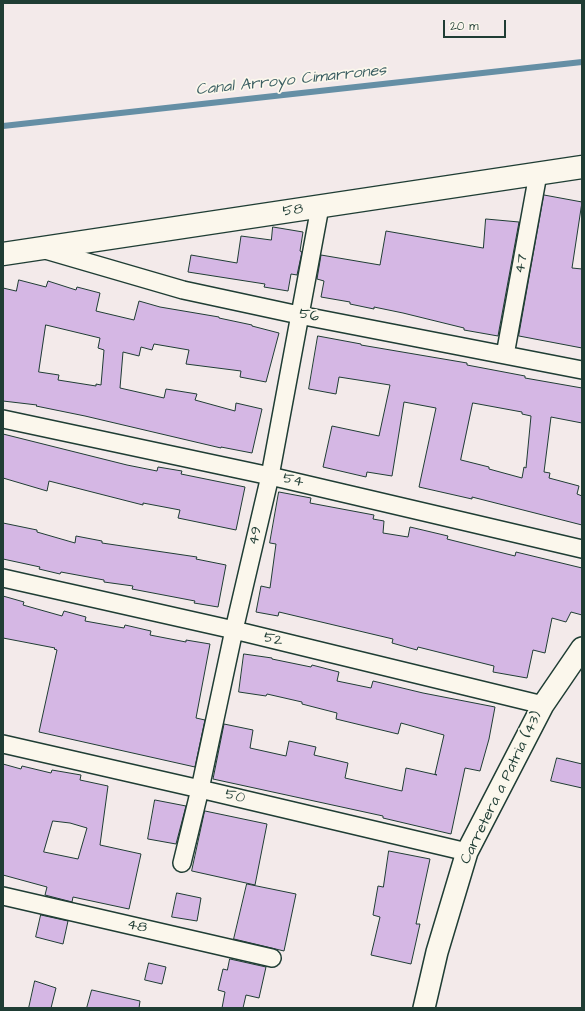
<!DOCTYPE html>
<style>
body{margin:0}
#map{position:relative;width:585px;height:1011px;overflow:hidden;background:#f3eaea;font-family:"Architects Daughter",sans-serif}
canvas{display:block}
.frame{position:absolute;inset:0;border:4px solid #1f3d34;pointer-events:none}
.scale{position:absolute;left:443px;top:20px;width:63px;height:18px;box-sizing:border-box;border:2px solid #1f3d34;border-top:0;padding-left:5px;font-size:12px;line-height:14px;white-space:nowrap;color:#1f3d34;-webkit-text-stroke:3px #fbf7ec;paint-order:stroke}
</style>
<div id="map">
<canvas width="585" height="1011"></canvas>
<div class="frame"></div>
<div class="scale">20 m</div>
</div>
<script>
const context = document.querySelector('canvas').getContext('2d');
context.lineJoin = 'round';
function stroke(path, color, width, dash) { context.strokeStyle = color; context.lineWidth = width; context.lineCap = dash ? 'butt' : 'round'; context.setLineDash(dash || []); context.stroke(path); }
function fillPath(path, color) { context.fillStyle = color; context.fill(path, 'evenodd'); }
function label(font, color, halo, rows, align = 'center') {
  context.font = font + ' "Architects Daughter",sans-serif'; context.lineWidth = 3.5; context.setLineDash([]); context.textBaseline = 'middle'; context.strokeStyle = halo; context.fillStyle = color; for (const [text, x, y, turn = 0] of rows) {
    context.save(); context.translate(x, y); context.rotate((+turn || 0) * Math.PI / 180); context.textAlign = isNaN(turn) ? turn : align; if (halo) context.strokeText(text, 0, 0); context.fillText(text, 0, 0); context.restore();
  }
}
stroke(new Path2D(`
 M 3,126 L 582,62`), '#658fa5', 6);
const building = new Path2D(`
 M 544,195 L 582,202 L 572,268 L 582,269 L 582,348 L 519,336 Z
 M 486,219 L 519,222 L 498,336 L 464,330 L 464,328 L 403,313 L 374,307 L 374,309 L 350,304 L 350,302 L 321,297 L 324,281 L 317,279 L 321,255 L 380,265 L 386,231 L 483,248 Z
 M 273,227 L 303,232 L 300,251 L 302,252 L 297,275 L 291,274 L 288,291 L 264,287 L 265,284 L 188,272 L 191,255 L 237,263 L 241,236 L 271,240 Z
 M 19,280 L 46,287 L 48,281 L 76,290 L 77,287 L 100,293 L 96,311 L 134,320 L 139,301 L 160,307 L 219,317 L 219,318 L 252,325 L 252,326 L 279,333 L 266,382 L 240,377 L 241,371 L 186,364 L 189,350 L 154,344 L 152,350 L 141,347 L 139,356 L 123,352 L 120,388 L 164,398 L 166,389 L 197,394 L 195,400 L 235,411 L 236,403 L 262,409 L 252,453 L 221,447 L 221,448 L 85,416 L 36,406 L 37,405 L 3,401 L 3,288 L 16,291 ZM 46,325 L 100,338 L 98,348 L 104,350 L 101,385 L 96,384 L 96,386 L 58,380 L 59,375 L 39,372 Z
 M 318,336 L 361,344 L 361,345 L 467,363 L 467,365 L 525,376 L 525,378 L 582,388 L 582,423 L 551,417 L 544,472 L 550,473 L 549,478 L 579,486 L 577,494 L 582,496 L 582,525 L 472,497 L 472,499 L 419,487 L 436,408 L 404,402 L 392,476 L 367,472 L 366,477 L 323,467 L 332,426 L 379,436 L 390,385 L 339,377 L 336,394 L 309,389 ZM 473,403 L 522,412 L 522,414 L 531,416 L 526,468 L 524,467 L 522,478 L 489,469 L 489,467 L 461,460 Z
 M 3,434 L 127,465 L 157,471 L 158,467 L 182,471 L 181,474 L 245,487 L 236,530 L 178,518 L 180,510 L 143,503 L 143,505 L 49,481 L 47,491 L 3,478 Z
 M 279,492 L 311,498 L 310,503 L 374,515 L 373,519 L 384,521 L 383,533 L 408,537 L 410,527 L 448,536 L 447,539 L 515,556 L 516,552 L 582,568 L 582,615 L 571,612 L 566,622 L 552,618 L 545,653 L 533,650 L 527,678 L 493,672 L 494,666 L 418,647 L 417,650 L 392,643 L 393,639 L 279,612 L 278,616 L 256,612 L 261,586 L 270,588 L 276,544 L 270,543 Z
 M 3,523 L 37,530 L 37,532 L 75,543 L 76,536 L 102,541 L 102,543 L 197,557 L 196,559 L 226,565 L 218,607 L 194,603 L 195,601 L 132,589 L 133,586 L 104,582 L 104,580 L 61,572 L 60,574 L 39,569 L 40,567 L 3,559 Z
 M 3,596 L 24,602 L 23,605 L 62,616 L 64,611 L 86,617 L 85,621 L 124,628 L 125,625 L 151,631 L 150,635 L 186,642 L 186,640 L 210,644 L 196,718 L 205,720 L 195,767 L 39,732 L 57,650 L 54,649 L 55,648 L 3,638 Z
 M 244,654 L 272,658 L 272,659 L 311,667 L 312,665 L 339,672 L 337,681 L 371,688 L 373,681 L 423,693 L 495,707 L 489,739 L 480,771 L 465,768 L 451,834 L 383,818 L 383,816 L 213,779 L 224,724 L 253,730 L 250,748 L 286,756 L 289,741 L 316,747 L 314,755 L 348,763 L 345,778 L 402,791 L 406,768 L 437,775 L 435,774 L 444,735 L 401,723 L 398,734 L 336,719 L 337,713 L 302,704 L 302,702 L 267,694 L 266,696 L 239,692 Z
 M 557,758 L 582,764 L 582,788 L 551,781 Z
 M 3,764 L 21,769 L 22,766 L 51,773 L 52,770 L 81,775 L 80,780 L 108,786 L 100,845 L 141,854 L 129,909 L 73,897 L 72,902 L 45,895 L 47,887 L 3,875 ZM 53,821 L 70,823 L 87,828 L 78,859 L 44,852 Z
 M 155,800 L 186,806 L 176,844 L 148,839 Z
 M 205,811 L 267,824 L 255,885 L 192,871 Z
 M 389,851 L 430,859 L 416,924 L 420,924 L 411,964 L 371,955 L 380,917 L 373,915 L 378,886 L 383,887 Z
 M 247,884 L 296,894 L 284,951 L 234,939 Z
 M 177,893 L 201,898 L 197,921 L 172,917 Z
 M 41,915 L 68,921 L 63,944 L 36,937 Z
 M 230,959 L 266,967 L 259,998 L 246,995 L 243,1008 L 222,1008 L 225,992 L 218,990 L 223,969 L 227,970 Z
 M 149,963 L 166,967 L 162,984 L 145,980 Z
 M 35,981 L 56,988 L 51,1008 L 29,1008 Z
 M 92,990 L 140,1001 L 139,1008 L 87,1008 Z`);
fillPath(building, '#d5b7e4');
stroke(building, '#1f3d34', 1);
const minor = new Path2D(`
 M 42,249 L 183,290 L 299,315 L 582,370
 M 505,355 L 538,174
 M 3,419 L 270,476 L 582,549
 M 3,578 L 234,630 L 543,705
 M 3,744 L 200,789 L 467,852
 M 182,863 L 200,789 L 234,630 L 270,476 L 320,207
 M 3,896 L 272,958`);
const tertiary = new Path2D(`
 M 424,1008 L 437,952 L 467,852 L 543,705 L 582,648`);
const secondary = new Path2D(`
 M 3,254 L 582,167`);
stroke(minor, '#1f3d34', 20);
stroke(tertiary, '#1f3d34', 24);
stroke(secondary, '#1f3d34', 25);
stroke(minor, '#fbf7ec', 17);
stroke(tertiary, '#fbf7ec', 21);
stroke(secondary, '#fbf7ec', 22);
label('15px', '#1f3d34', '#fbf7ec', [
 ["58",293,211,-8],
 ["47",522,264,-80],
 ["56",309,316,11],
 ["54",293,481,13],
 ["49",256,536,-77],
 ["52",273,640,14],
 ["Carretera a Patria (43)",502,788,-64],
 ["50",235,797,13],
 ["48",137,927,13]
]);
label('italic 16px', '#3c5f63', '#fbf7ec', [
 ["Canal Arroyo Cimarrones",291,81,-6]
]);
</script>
